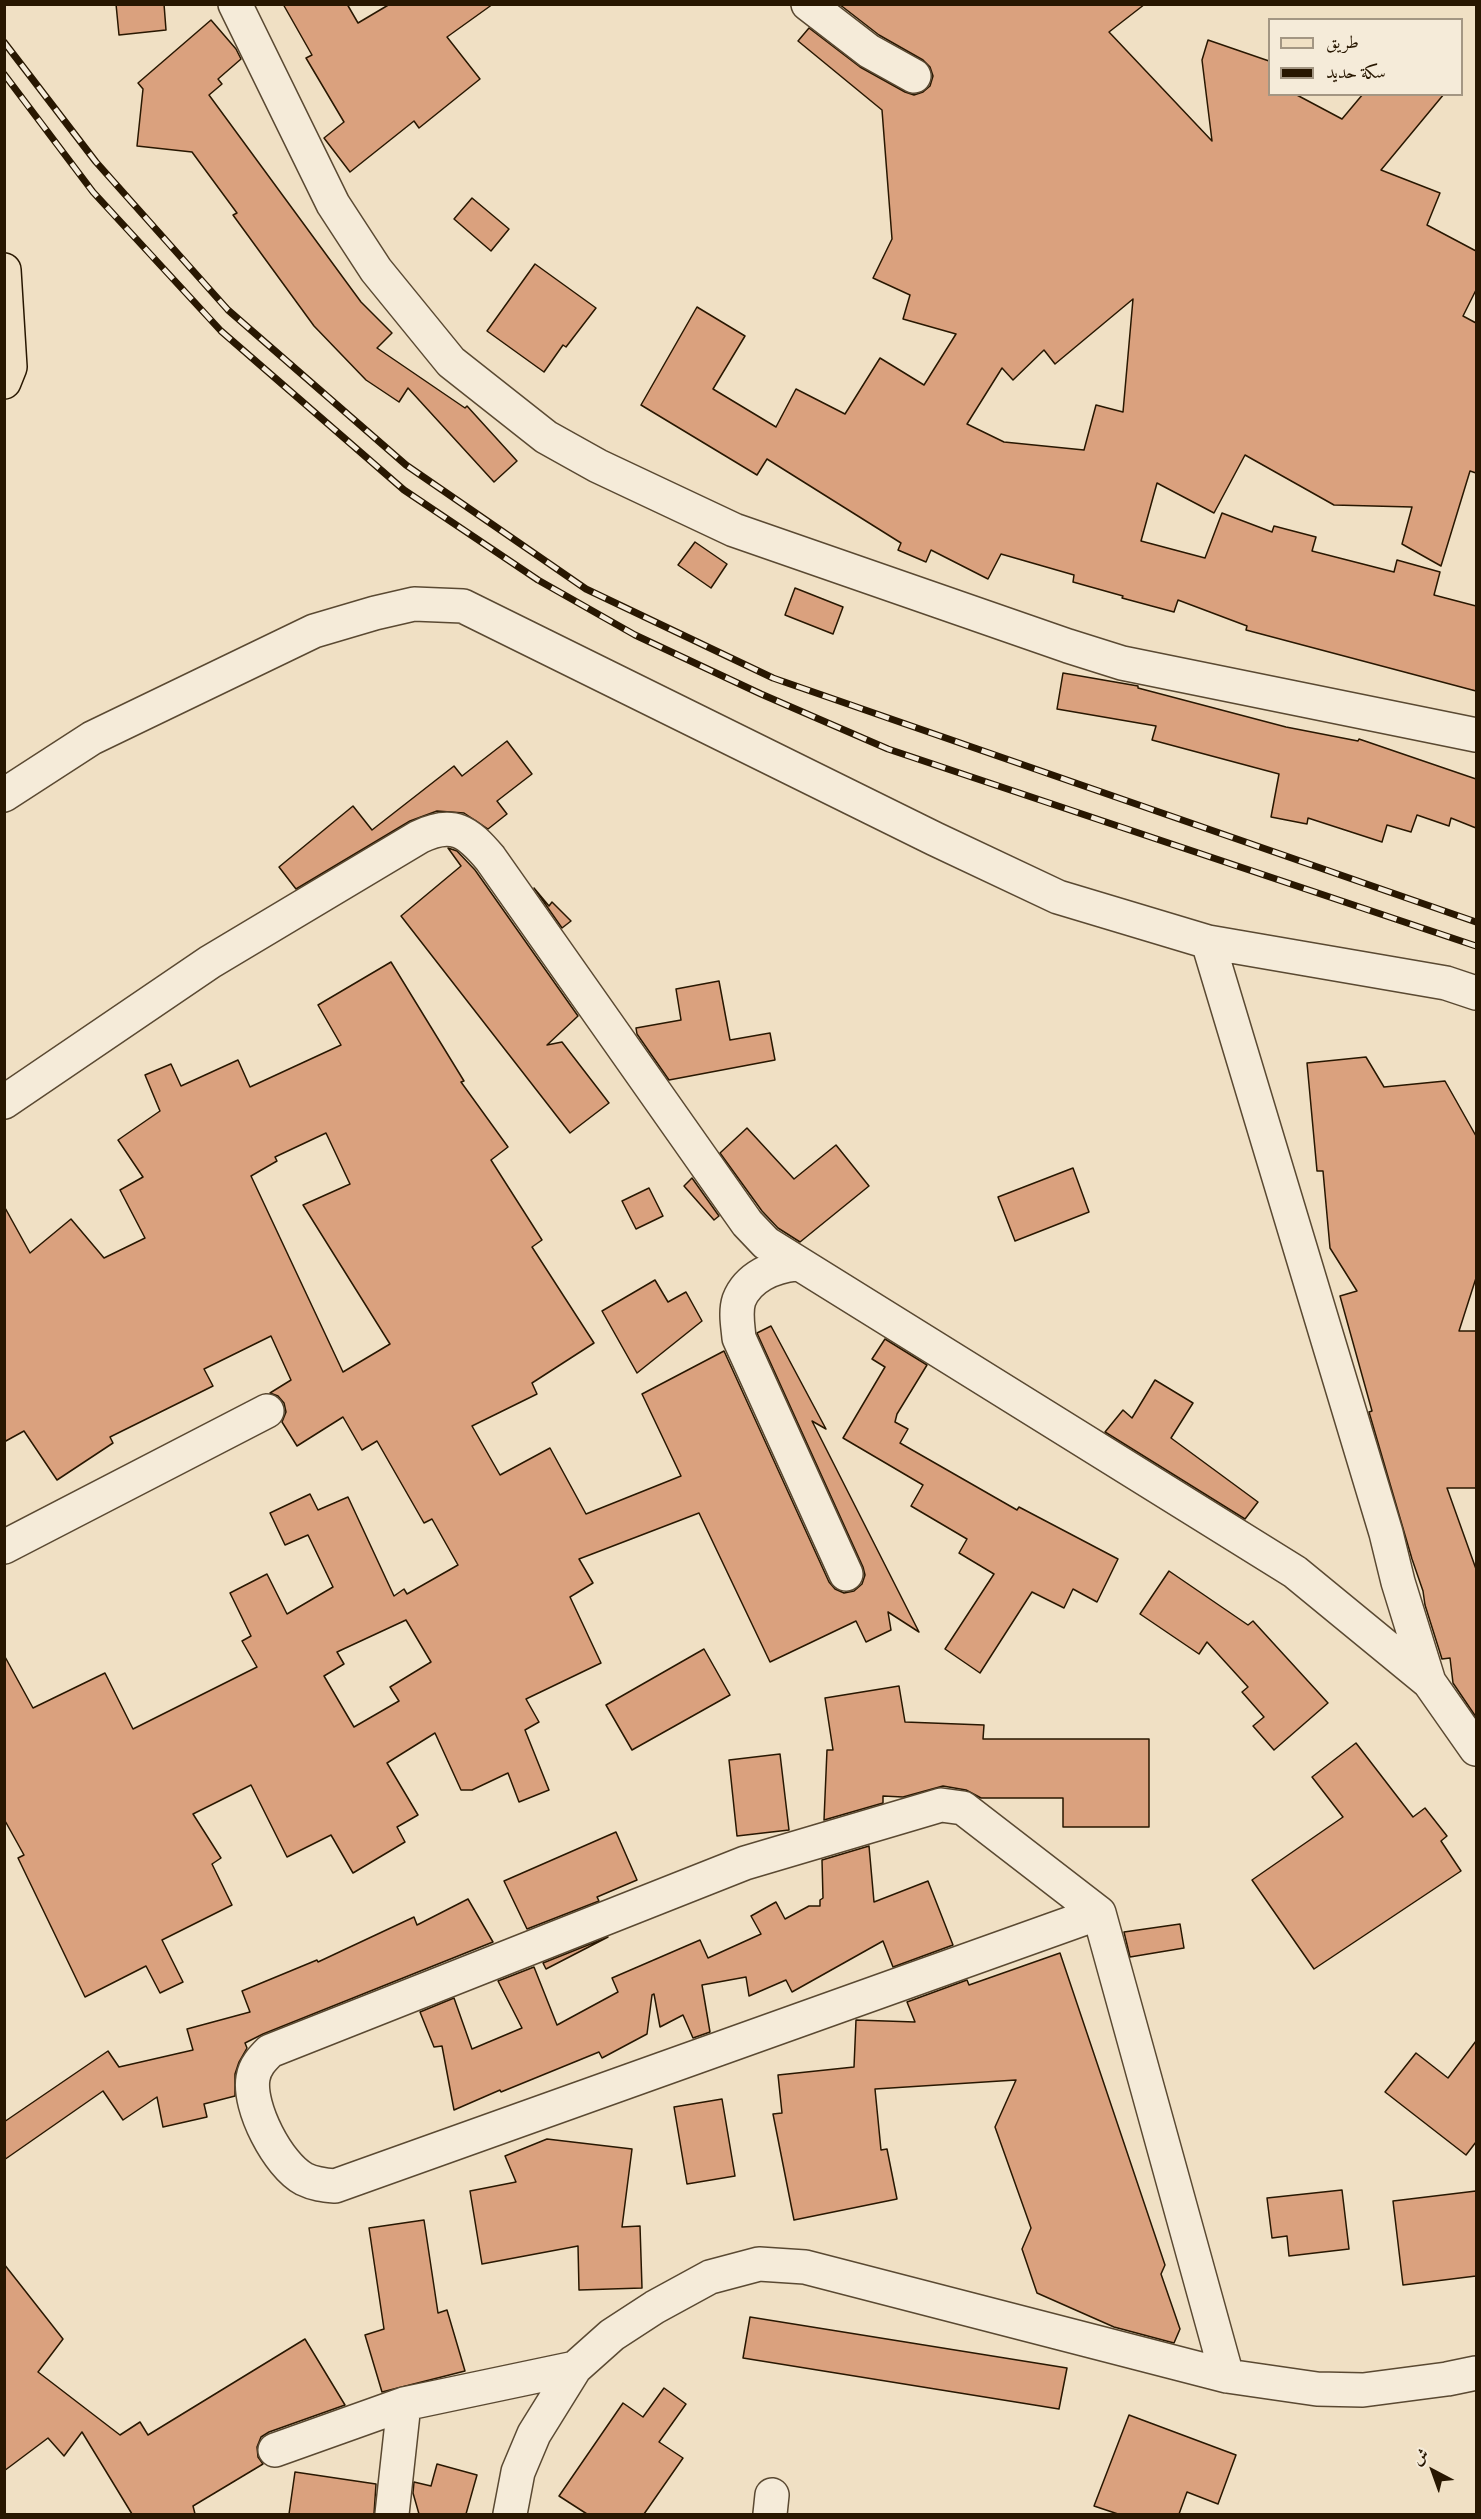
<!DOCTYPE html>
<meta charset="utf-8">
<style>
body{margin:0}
#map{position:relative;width:1481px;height:2519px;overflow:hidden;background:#f0e0c4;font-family:"IM FELL English",Amiri,serif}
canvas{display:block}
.frame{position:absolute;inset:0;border:6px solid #281701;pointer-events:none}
.legend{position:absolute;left:1268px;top:18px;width:195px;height:78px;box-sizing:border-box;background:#f5ebd9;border:2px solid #a39683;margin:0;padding:8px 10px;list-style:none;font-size:18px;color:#281701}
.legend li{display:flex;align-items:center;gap:12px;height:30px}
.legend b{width:30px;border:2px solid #a39683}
.north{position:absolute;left:1403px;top:2441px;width:60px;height:60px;-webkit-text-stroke:4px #f5ebd9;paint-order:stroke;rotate:319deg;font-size:16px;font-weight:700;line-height:24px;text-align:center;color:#281701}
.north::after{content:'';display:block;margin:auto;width:21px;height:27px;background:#281701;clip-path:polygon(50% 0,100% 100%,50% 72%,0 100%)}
</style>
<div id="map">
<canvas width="1481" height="2519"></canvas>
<div class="frame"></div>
<ul class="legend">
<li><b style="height:8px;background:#f0e0c4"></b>طريق</li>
<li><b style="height:8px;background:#281701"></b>سكة حديد</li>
</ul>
<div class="north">ش</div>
</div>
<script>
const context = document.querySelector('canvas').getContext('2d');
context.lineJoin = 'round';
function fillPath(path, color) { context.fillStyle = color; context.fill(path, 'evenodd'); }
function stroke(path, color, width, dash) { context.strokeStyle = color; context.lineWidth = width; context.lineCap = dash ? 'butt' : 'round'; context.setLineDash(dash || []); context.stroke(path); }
const building = new Path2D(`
 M 116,4 L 164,4 L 166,30 L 119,35 Z
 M 283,4 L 347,4 L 358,23 L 390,4 L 493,4 L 447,37 L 480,79 L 419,128 L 414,121 L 350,172 L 324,138 L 344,122 L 306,58 L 312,55 Z
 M 839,4 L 1145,4 L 1109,32 L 1212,141 L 1202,60 L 1208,40 L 1269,61 L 1269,94 L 1295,94 L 1342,119 L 1363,94 L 1444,94 L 1381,170 L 1440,193 L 1427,225 L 1476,251 L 1476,290 L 1463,316 L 1476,323 L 1476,473 L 1470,471 L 1441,566 L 1402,544 L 1412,507 L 1334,505 L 1245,455 L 1214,513 L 1157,483 L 1141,541 L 1205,558 L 1222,513 L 1272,532 L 1274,526 L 1316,537 L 1312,551 L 1394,572 L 1397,560 L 1440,572 L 1434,595 L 1476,606 L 1476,691 L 1246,630 L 1247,626 L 1178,600 L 1174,612 L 1122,598 L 1123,596 L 1073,582 L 1074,575 L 1001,554 L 988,579 L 931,550 L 926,562 L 898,550 L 901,543 L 767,459 L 757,475 L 641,405 L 697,307 L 745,336 L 713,389 L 776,427 L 796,389 L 845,414 L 880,358 L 924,385 L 956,334 L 903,319 L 910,295 L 873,278 L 892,239 L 882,110 L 798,41 L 809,28 L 860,67 L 905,92 L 914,95 L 923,92 L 930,86 L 933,76 L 930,67 L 923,60 L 879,35 ZM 1133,299 L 1123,412 L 1096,405 L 1084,450 L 1004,442 L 967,424 L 1002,368 L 1013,380 L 1044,350 L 1055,364 Z
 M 211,20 L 236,49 L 241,59 L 218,79 L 222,84 L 209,95 L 361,302 L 392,333 L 377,348 L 465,408 L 467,406 L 517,461 L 494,482 L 408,388 L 399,402 L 366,380 L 314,326 L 233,215 L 237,213 L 192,152 L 137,146 L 143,89 L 138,83 Z
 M 472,198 L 509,229 L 491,251 L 454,219 Z
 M 535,264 L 596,308 L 566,347 L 563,345 L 544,372 L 487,331 Z
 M 695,542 L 727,564 L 711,588 L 678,565 Z
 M 795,588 L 843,607 L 833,634 L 785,615 Z
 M 1063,673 L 1138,686 L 1138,688 L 1286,727 L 1358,741 L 1359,739 L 1476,779 L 1476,828 L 1451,818 L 1449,826 L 1417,815 L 1411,832 L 1387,825 L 1382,842 L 1308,818 L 1307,824 L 1271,817 L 1279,774 L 1152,740 L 1156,726 L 1057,709 Z
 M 507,741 L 532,774 L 497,801 L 507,814 L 488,829 L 464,813 L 437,811 L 410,821 L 296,889 L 279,867 L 353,806 L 372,830 L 454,766 L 462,776 Z
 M 448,848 L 457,851 L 475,870 L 578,1016 L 547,1045 L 562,1042 L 609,1103 L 570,1133 L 401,916 L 461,866 Z
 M 534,888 L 549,906 L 552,902 L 571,921 L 562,928 Z
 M 391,962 L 464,1081 L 461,1082 L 508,1147 L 491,1160 L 542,1240 L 532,1247 L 594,1343 L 532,1383 L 537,1394 L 472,1426 L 500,1475 L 550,1448 L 586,1514 L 681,1476 L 642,1394 L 724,1351 L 829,1582 L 835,1589 L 844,1593 L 854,1591 L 862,1584 L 865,1575 L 863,1567 L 757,1333 L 771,1326 L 826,1429 L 812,1421 L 919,1632 L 888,1612 L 891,1630 L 866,1642 L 856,1621 L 770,1662 L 699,1513 L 579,1559 L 593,1583 L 570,1597 L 601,1663 L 526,1699 L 539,1722 L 525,1730 L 549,1790 L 519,1802 L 508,1773 L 472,1790 L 461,1790 L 435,1733 L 387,1763 L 418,1815 L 397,1827 L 405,1842 L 353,1873 L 331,1835 L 287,1857 L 251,1785 L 193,1814 L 221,1858 L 212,1864 L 232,1905 L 162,1940 L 183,1982 L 160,1993 L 146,1966 L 85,1997 L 18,1858 L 24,1855 L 4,1819 L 4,1655 L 33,1708 L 105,1673 L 133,1729 L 257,1667 L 242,1641 L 251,1636 L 230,1593 L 267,1574 L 287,1614 L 333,1587 L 308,1535 L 285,1545 L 270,1513 L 310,1494 L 318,1510 L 348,1497 L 394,1596 L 404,1589 L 407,1594 L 458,1565 L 432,1519 L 424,1523 L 377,1441 L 362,1450 L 343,1417 L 297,1446 L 282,1422 L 286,1412 L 284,1403 L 278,1396 L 270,1393 L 291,1380 L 271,1336 L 204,1369 L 213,1386 L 110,1437 L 113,1443 L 57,1480 L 24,1431 L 4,1442 L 4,1206 L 30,1253 L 71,1219 L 104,1258 L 145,1238 L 120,1190 L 143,1177 L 118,1140 L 160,1111 L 145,1075 L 171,1064 L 181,1086 L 238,1060 L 250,1087 L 341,1045 L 318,1005 ZM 326,1133 L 350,1184 L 303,1205 L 390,1344 L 343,1372 L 251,1176 L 277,1161 L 275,1157 ZM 406,1620 L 431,1662 L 390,1687 L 399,1701 L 354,1727 L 324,1676 L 344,1664 L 337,1652 Z
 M 719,981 L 730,1040 L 770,1033 L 775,1060 L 669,1080 L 637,1034 L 636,1028 L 681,1020 L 676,989 Z
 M 1366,1057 L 1384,1087 L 1445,1081 L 1476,1136 L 1476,1278 L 1459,1331 L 1476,1331 L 1476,1488 L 1447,1488 L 1476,1569 L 1476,1717 L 1453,1683 L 1450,1658 L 1442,1659 L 1425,1605 L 1423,1591 L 1412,1559 L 1369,1412 L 1372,1411 L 1340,1296 L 1357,1291 L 1330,1248 L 1323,1171 L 1317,1171 L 1307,1063 Z
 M 747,1128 L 794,1179 L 836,1145 L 869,1186 L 800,1242 L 778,1228 L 762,1211 L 720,1153 Z
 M 1073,1168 L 1089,1212 L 1015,1241 L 998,1197 Z
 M 692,1178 L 719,1216 L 714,1220 L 684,1186 Z
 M 649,1188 L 663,1216 L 636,1229 L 622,1201 Z
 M 655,1280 L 668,1302 L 686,1292 L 702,1321 L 637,1373 L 602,1311 Z
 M 885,1339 L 927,1365 L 897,1414 L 895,1422 L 908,1429 L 900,1443 L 1017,1510 L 1019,1507 L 1118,1559 L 1097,1602 L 1073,1589 L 1064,1608 L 1032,1592 L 980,1673 L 945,1649 L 994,1574 L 959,1553 L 967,1539 L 911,1506 L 923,1485 L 843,1438 L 885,1367 L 872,1359 Z
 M 1155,1380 L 1193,1403 L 1171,1438 L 1258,1502 L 1245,1519 L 1105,1432 L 1123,1410 L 1132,1418 Z
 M 1169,1571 L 1248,1625 L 1253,1621 L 1328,1703 L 1274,1750 L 1253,1726 L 1264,1717 L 1242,1692 L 1248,1687 L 1207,1642 L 1199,1654 L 1140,1614 Z
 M 704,1649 L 730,1695 L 632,1750 L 606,1705 Z
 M 899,1686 L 905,1722 L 984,1725 L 983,1739 L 1149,1739 L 1149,1827 L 1063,1827 L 1063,1798 L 981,1798 L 966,1790 L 943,1786 L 903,1797 L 883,1796 L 883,1803 L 824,1820 L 827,1750 L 833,1750 L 825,1698 Z
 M 1356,1743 L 1413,1817 L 1425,1808 L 1447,1836 L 1441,1841 L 1461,1871 L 1314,1969 L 1252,1880 L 1343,1817 L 1312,1777 Z
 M 780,1754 L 789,1830 L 737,1836 L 729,1760 Z
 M 616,1832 L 637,1880 L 597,1897 L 599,1901 L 527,1929 L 504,1881 Z
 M 869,1846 L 874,1902 L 928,1881 L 953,1945 L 893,1967 L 883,1941 L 792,1992 L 786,1980 L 749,1996 L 746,1977 L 702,1985 L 710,2032 L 693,2038 L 683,2015 L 660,2027 L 654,1994 L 652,1995 L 647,2034 L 602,2058 L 599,2052 L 501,2092 L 500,2090 L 454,2110 L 442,2046 L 434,2047 L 420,2012 L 454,1998 L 472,2049 L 522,2028 L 498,1981 L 534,1967 L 557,2025 L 618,1992 L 612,1978 L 700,1940 L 708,1958 L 761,1934 L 751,1916 L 776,1902 L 785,1919 L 809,1906 L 820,1906 L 820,1900 L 823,1898 L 822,1860 Z
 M 468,1899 L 493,1942 L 263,2034 L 245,2043 L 247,2048 L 239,2062 L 235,2074 L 235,2096 L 204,2104 L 207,2117 L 163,2127 L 157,2097 L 123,2120 L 103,2091 L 4,2160 L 4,2122 L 108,2051 L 119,2067 L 193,2050 L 187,2029 L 250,2012 L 242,1991 L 317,1960 L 318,1962 L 414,1917 L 417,1925 Z
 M 1180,1924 L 1184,1948 L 1130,1957 L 1124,1932 Z
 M 608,1937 L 546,1969 L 543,1963 Z
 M 1060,1953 L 1165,2265 L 1161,2274 L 1180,2329 L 1174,2343 L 1114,2327 L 1037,2293 L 1022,2249 L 1031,2228 L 995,2127 L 1016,2080 L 875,2089 L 881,2150 L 887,2149 L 897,2199 L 794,2220 L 773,2114 L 782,2113 L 778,2075 L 854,2067 L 856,2020 L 915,2022 L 907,2002 L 967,1980 L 969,1985 Z
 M 1476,2041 L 1476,2142 L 1466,2155 L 1385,2092 L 1416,2053 L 1448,2078 Z
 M 722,2099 L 735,2176 L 687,2184 L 674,2107 Z
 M 547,2139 L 632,2149 L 622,2227 L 640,2226 L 642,2288 L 579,2290 L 578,2246 L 482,2264 L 470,2191 L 516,2182 L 505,2156 Z
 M 1342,2190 L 1349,2249 L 1289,2256 L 1287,2236 L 1272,2238 L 1267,2198 Z
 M 1476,2191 L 1476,2276 L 1403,2285 L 1393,2201 Z
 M 424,2220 L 438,2313 L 447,2310 L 465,2371 L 382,2392 L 365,2335 L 384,2329 L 369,2228 Z
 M 4,2264 L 63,2339 L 38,2372 L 120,2435 L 140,2422 L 148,2435 L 305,2339 L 345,2405 L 269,2432 L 261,2437 L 257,2447 L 258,2457 L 263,2464 L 193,2506 L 195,2514 L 132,2514 L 82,2432 L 64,2456 L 48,2438 L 4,2471 Z
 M 750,2317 L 1067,2368 L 1059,2409 L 743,2358 Z
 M 664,2388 L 686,2404 L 659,2442 L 683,2458 L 644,2514 L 587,2514 L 559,2496 L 623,2403 L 643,2417 Z
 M 1129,2415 L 1236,2455 L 1218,2504 L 1187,2492 L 1179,2514 L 1118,2514 L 1094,2506 Z
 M 437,2464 L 477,2475 L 466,2514 L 419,2514 L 413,2493 L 414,2482 L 431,2486 Z
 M 295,2472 L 376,2484 L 374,2514 L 289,2514 Z`);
fillPath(building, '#daa17e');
stroke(building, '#281701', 1.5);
const minor = new Path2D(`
 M 235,4 L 333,204 L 376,270 L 451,362 L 546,437 L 598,466 L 734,530 L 1068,646 L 1122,663 L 1476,735
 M 808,4 L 869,51 L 914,76
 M 4,795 L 92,738 L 314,631 L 375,613 L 414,604 L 463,606 L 935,839 L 1058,897 L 1208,942 L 1446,983 L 1476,993
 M 1208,942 L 1386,1533 L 1398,1582 L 1429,1682 L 1476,1749
 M 4,1102 L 210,962 L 419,837 C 453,820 468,832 490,858 L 747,1223 L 766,1243 L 1295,1572 L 1429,1682
 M 796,1264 C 774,1266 748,1277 739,1300 C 735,1312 738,1326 739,1338 L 846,1574
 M 4,1547 L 267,1411
 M 1099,1913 L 335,2186 C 324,2185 314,2184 304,2179 C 278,2165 248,2107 253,2078 C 255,2066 262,2059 270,2051 L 745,1863 L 941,1805 L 963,1808 L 1099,1913 L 1227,2376
 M 275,2450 L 404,2404 L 575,2368
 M 392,2514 L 404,2404
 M 510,2514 L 518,2472 L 534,2434 L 575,2368 L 612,2335 L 655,2307 L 710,2277 L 759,2264 L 805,2267 L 1227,2376 L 1317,2389 L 1363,2390 L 1447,2379 L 1476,2373
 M 770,2514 L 772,2495`);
const major = new Path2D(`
 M 4,270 L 10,367 L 4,382`);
stroke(minor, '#5a4932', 36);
stroke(major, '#281701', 36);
stroke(minor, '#f5ebd9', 33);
stroke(major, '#f0e0c4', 33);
const rail = new Path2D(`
 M 4,42 L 96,162 L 228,310 L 406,465 L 586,589 L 773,678 L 1476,922
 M 4,74 L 93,192 L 221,331 L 404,490 L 538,580 L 635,635 L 761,694 L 888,749 L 1476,946`);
stroke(rail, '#281701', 7);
stroke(rail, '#f5ebd9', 4.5, [14]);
</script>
